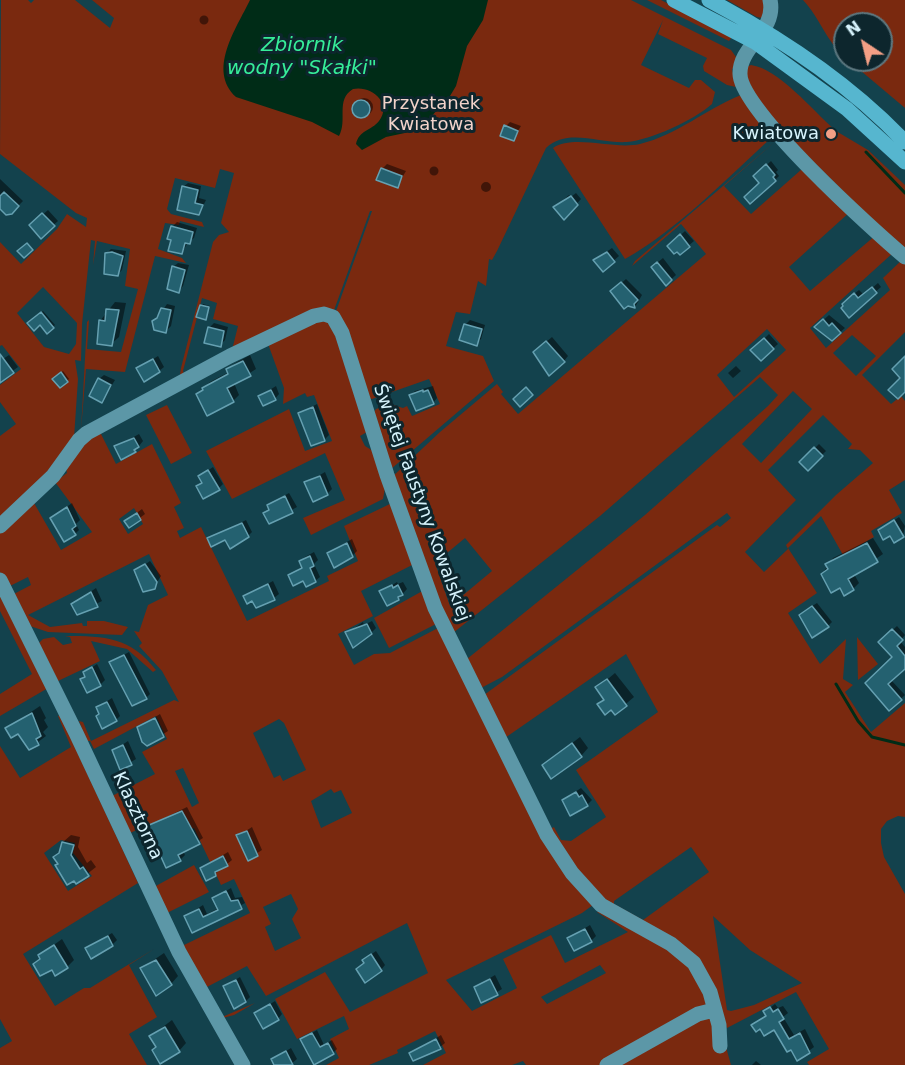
<!DOCTYPE html>
<meta charset="utf-8">
<style>
body{margin:0}
#map{position:relative;width:905px;height:1065px;overflow:hidden;background:#13424d;font-family:"DejaVu Sans",sans-serif}
canvas{display:block}
.north{position:absolute;left:833px;top:12px;width:60px;height:60px;box-sizing:border-box;background:#0d262d;border:2px solid #5d7880;border-radius:50%;rotate:325deg;font-size:16px;font-weight:700;line-height:24px;text-align:center;color:#d6f3fc}
.north::after{content:'';display:block;margin:auto;width:21px;height:27px;background:#f39f85;clip-path:polygon(50% 0,100% 100%,50% 72%,0 100%)}
</style>
<div id="map">
<canvas width="905" height="1065"></canvas>
<div class="north">N</div>
</div>
<script>
const context = document.querySelector('canvas').getContext('2d');
context.lineJoin = 'round';
function fillPath(path, color) { context.fillStyle = color; context.fill(path, 'evenodd'); }
function stroke(path, color, width, dash) { context.strokeStyle = color; context.lineWidth = width; context.lineCap = dash ? 'butt' : 'round'; context.setLineDash(dash || []); context.stroke(path); }
function label(font, color, halo, rows, align = 'center') {
  context.font = font + ' "DejaVu Sans",sans-serif'; context.lineWidth = 6; context.setLineDash([]); context.textBaseline = 'middle'; context.strokeStyle = halo; context.fillStyle = color; for (const [text, x, y, turn = 0] of rows) {
    context.save(); context.translate(x, y); context.rotate((+turn || 0) * Math.PI / 180); context.textAlign = isNaN(turn) ? turn : align; if (halo) context.strokeText(text, 0, 0); context.fillText(text, 0, 0); context.restore();
  }
}
fillPath(new Path2D(`
 M 1,0 L 28,0 L 31,3 L 34,0 L 75,0 L 110,28 L 114,18 L 92,0 L 631,0 L 731,50 L 736,57 L 736,67 L 732,69 L 736,87 L 727,85 L 704,71 L 703,66 L 707,58 L 658,34 L 663,20 L 641,65 L 689,88 L 695,80 L 701,80 L 715,92 L 712,104 C 694,120 651,140 627,142 C 601,144 567,127 546,148 L 497,251 L 492,260 L 489,259 L 486,286 L 478,281 L 470,314 L 456,312 L 446,346 L 483,356 L 494,381 L 391,469 L 374,412 L 376,409 L 390,404 L 403,408 L 407,406 L 412,416 L 440,404 L 429,379 L 372,399 L 366,398 L 335,314 L 372,211 L 370,211 L 333,313 L 232,350 L 238,326 L 213,319 L 217,303 L 202,298 L 183,371 L 185,377 L 180,375 L 181,368 L 213,242 L 219,235 L 229,232 L 221,223 L 234,173 L 220,169 L 215,188 L 175,178 L 167,209 L 171,214 L 202,222 L 204,227 L 180,221 L 179,225 L 165,223 L 158,249 L 182,258 L 186,263 L 155,256 L 125,372 L 86,369 L 81,430 L 87,322 L 89,320 L 87,349 L 121,352 L 138,289 L 125,286 L 130,249 L 97,241 L 93,265 L 95,241 L 91,240 L 82,324 L 81,361 L 75,360 L 78,379 L 74,438 L 71,447 L 0,523 L 0,436 L 16,424 L 0,402 L 0,385 L 21,369 L 2,345 L 0,346 L 0,242 L 21,264 L 57,229 L 67,214 L 86,227 L 87,218 L 76,213 L 0,154 ZM 43,287 L 77,323 L 76,344 L 69,354 L 44,347 L 17,313 Z
 M 647,0 L 661,0 L 732,37 L 729,41 Z
 M 727,0 L 766,0 L 762,18 L 757,17 Z
 M 803,0 L 905,0 L 905,108 L 848,60 L 881,60 L 881,24 L 845,24 L 845,57 C 826,41 820,18 803,0 Z
 M 751,65 C 779,69 812,110 834,129 L 827,133 L 830,137 L 836,131 L 868,150 L 905,185 L 905,252 L 775,124 L 744,78 L 746,67 Z
 M 741,95 L 771,136 L 769,140 C 724,181 678,229 625,259 L 553,148 C 574,134 614,150 640,144 C 677,135 706,109 741,95 Z
 M 777,140 L 724,186 L 751,214 L 802,169 L 851,211 L 789,267 L 810,291 L 876,235 L 894,252 L 810,328 L 826,348 L 890,290 L 883,278 L 903,259 L 905,261 L 905,332 L 862,375 L 891,404 L 901,396 L 905,401 L 905,480 L 889,490 L 902,513 L 871,531 L 874,537 L 843,555 L 821,516 L 788,548 L 817,593 L 788,613 L 820,664 L 846,639 L 843,679 L 853,685 L 845,692 L 871,732 L 905,703 L 905,817 L 898,816 L 887,821 L 881,829 L 881,843 L 884,857 L 905,894 L 905,1065 L 809,1065 L 807,1062 L 829,1049 L 796,992 L 727,1028 L 701,968 L 605,904 L 547,831 L 554,827 L 561,840 L 571,841 L 606,817 L 576,770 L 658,712 L 626,654 L 502,740 L 484,695 L 717,525 L 720,527 L 731,518 L 727,513 L 502,677 L 481,688 L 462,658 L 391,478 L 440,432 L 497,384 L 503,392 L 501,394 L 518,414 L 706,254 L 681,224 L 632,266 L 635,261 ZM 767,329 L 786,350 L 734,397 L 717,375 ZM 852,335 L 876,356 L 856,376 L 833,353 ZM 760,377 L 778,395 L 768,406 L 645,515 L 467,659 L 453,633 L 600,516 ZM 793,391 L 812,409 L 761,463 L 742,444 ZM 823,415 L 852,444 L 848,449 L 860,450 L 873,463 L 836,495 L 786,545 L 788,549 L 764,572 L 745,552 L 796,500 L 768,470 ZM 465,538 L 492,571 L 450,606 L 435,563 ZM 691,847 L 709,872 L 643,920 L 614,904 L 614,901 ZM 713,916 L 750,950 L 802,983 L 754,1005 L 731,1011 L 727,1010 Z
 M 330,320 L 367,432 L 360,436 L 365,446 L 373,451 L 385,488 L 383,499 L 311,535 L 303,518 L 345,500 L 325,453 L 232,499 L 206,451 L 289,409 L 305,451 L 332,441 L 314,395 L 307,397 L 305,393 L 283,404 L 284,388 L 267,341 L 297,327 Z
 M 167,405 L 192,453 L 171,464 L 146,415 Z
 M 100,432 L 116,464 L 152,444 L 181,503 L 174,507 L 184,528 L 177,531 L 180,538 L 201,527 L 247,621 L 329,581 L 327,576 L 358,561 L 344,526 L 392,503 L 416,563 L 361,591 L 373,616 L 338,634 L 354,665 L 374,654 L 390,653 L 438,628 L 593,905 L 582,913 L 446,980 L 472,1011 L 517,988 L 503,959 L 551,935 L 565,963 L 628,932 L 597,912 L 602,910 L 684,957 L 708,999 L 705,1006 L 602,1065 L 526,1065 L 523,1061 L 512,1065 L 423,1065 L 446,1053 L 435,1031 L 397,1050 L 398,1053 L 369,1065 L 326,1065 L 339,1058 L 330,1039 L 349,1029 L 344,1016 L 297,1039 L 275,999 L 325,972 L 350,1012 L 428,973 L 407,923 L 266,996 L 247,966 L 205,988 L 222,1017 L 255,1003 L 234,1015 L 219,1019 L 182,946 L 250,913 L 234,879 L 221,885 L 194,828 L 186,831 L 176,813 L 130,833 L 112,796 L 155,774 L 142,752 L 167,739 L 156,716 L 94,749 L 90,741 L 87,741 L 79,721 L 83,722 L 91,741 L 174,700 L 179,702 L 162,671 L 139,646 L 142,643 L 134,631 L 139,632 L 148,605 L 168,595 L 149,554 L 28,615 L 50,627 L 82,623 L 83,626 L 87,626 L 87,621 L 104,621 L 128,627 L 122,635 L 48,632 L 30,626 L 12,595 L 31,585 L 28,577 L 8,587 L 0,572 L 0,530 L 34,503 L 61,550 L 92,532 L 55,482 L 67,473 L 66,468 L 76,449 ZM 134,508 L 143,524 L 128,534 L 119,519 ZM 279,719 L 284,723 L 306,770 L 283,781 L 280,775 L 274,778 L 253,733 ZM 183,768 L 199,803 L 192,807 L 175,771 ZM 331,789 L 334,793 L 341,790 L 352,813 L 321,828 L 311,801 ZM 291,894 L 298,909 L 292,919 L 301,938 L 275,951 L 265,927 L 271,924 L 263,907 ZM 600,965 L 606,973 L 547,1004 L 541,997 Z
 M 426,589 L 438,623 L 389,648 L 374,618 Z
 M 0,593 L 48,688 L 0,716 L 0,694 L 32,674 L 0,611 Z
 M 65,636 C 106,636 130,637 156,670 L 153,672 L 127,649 L 91,641 L 100,661 L 58,681 L 39,643 L 43,639 L 54,637 L 63,645 L 72,643 L 70,637 Z
 M 857,637 L 878,664 L 858,680 Z
 M 60,715 L 138,883 L 23,954 L 55,1006 L 84,988 L 90,988 L 154,949 L 129,965 L 157,1017 L 129,1034 L 147,1065 L 0,1065 L 0,1048 L 12,1041 L 0,1019 L 0,746 L 20,778 L 71,747 L 58,716 ZM 61,840 L 75,843 L 73,853 L 92,876 L 68,891 L 44,853 Z
 M 194,865 L 209,892 L 167,913 L 154,887 Z
 M 710,1017 L 726,1047 L 731,1065 L 612,1065 L 691,1021 Z`), '#7a290f');
fillPath(new Path2D(`
 M 250,0 L 488,0 L 483,20 L 467,46 L 456,86 L 450,96 L 419,130 L 386,137 L 362,150 L 356,144 C 359,130 371,131 379,121 C 393,103 371,85 353,89 C 335,100 348,120 339,136 L 312,122 L 236,97 C 207,70 236,29 250,0 Z`), '#002c17');
fillPath(new Path2D(`
 M199.5 20a4.5 4.5 0 1 1 9 0a4.5 4.5 0 1 1-9 0Z
 M355 107a9 9 0 1 1 18 0a9 9 0 1 1-18 0Z
 M 510,122 L 521,126 L 513,139 L 506,126 Z
 M 771,161 L 778,170 L 776,172 L 779,176 L 775,180 L 761,183 L 755,176 Z
 M 387,164 L 406,171 L 397,186 L 382,169 Z
 M429.5 171a4.5 4.5 0 1 1 9 0a4.5 4.5 0 1 1-9 0Z
 M 0,179 L 23,201 L 11,213 L 0,208 Z
 M481 187a5 5 0 1 1 10 0a5 5 0 1 1-10 0Z
 M 188,183 L 201,186 L 199,198 L 206,200 L 199,214 L 183,187 Z
 M 576,193 L 581,199 L 564,218 L 555,207 L 569,195 L 571,197 Z
 M 48,210 L 58,221 L 41,236 L 31,225 Z
 M 177,222 L 197,228 L 194,238 L 188,242 L 182,253 L 173,239 L 172,227 Z
 M 685,231 L 694,241 L 680,253 L 669,246 Z
 M 612,248 L 619,256 L 603,270 L 595,260 Z
 M 111,249 L 126,251 L 122,270 L 118,274 L 106,254 Z
 M 663,258 L 676,275 L 666,284 L 657,263 Z
 M 178,263 L 189,265 L 183,286 L 179,291 L 173,267 Z
 M 626,279 L 642,295 L 635,307 L 627,304 L 617,287 Z
 M 878,283 L 881,287 L 849,315 L 848,299 L 859,290 L 864,295 Z
 M 115,302 L 126,303 L 119,337 L 111,344 L 100,321 Z
 M 167,304 L 175,306 L 171,326 L 166,331 L 159,316 Z
 M 203,304 L 210,306 L 205,318 L 201,306 Z
 M 43,311 L 55,325 L 48,331 L 41,323 L 29,323 Z
 M 829,315 L 845,328 L 832,339 L 816,327 Z
 M 470,320 L 485,325 L 481,339 L 476,344 L 465,325 Z
 M 214,323 L 228,327 L 225,340 L 220,345 L 209,328 Z
 M 769,334 L 778,344 L 761,359 L 753,350 Z
 M 552,337 L 568,356 L 564,361 L 539,348 Z
 M 9,355 L 18,367 L 0,380 L 0,361 Z
 M 250,355 L 256,369 L 234,383 L 239,395 L 233,401 L 198,394 L 210,382 L 229,372 L 227,370 L 234,364 Z
 M 158,356 L 164,367 L 159,371 L 138,369 Z
 M 736,366 L 741,371 L 733,378 L 728,373 Z
 M 63,371 L 69,379 L 60,386 L 54,379 Z
 M 104,375 L 115,380 L 102,401 L 99,379 Z
 M 276,386 L 279,394 L 275,399 L 260,396 Z
 M 433,386 L 437,398 L 433,403 L 410,396 L 415,391 Z
 M 317,404 L 329,435 L 324,440 L 300,413 Z
 M 139,434 L 143,441 L 135,451 L 116,447 Z
 M 819,444 L 826,451 L 808,469 L 801,462 Z
 M 213,467 L 223,484 L 219,488 L 198,487 L 203,482 L 200,476 Z
 M 325,472 L 332,489 L 327,494 L 306,483 Z
 M 289,493 L 297,507 L 270,522 L 265,513 L 270,508 L 268,505 Z
 M 72,503 L 80,520 L 76,524 L 79,530 L 75,534 L 57,514 Z
 M 142,509 L 145,514 L 129,526 L 126,521 Z
 M 899,517 L 905,526 L 903,536 L 880,530 Z
 M 246,520 L 252,532 L 248,536 L 209,539 Z
 M 873,538 L 883,554 L 854,574 L 859,583 L 853,589 L 840,586 L 822,574 L 833,558 Z
 M 352,539 L 357,551 L 352,556 L 328,553 Z
 M 314,552 L 318,560 L 314,564 L 320,577 L 315,581 L 289,575 L 303,566 L 300,562 L 305,557 Z
 M 150,561 L 161,576 L 154,587 L 136,571 Z
 M 273,581 L 279,594 L 274,598 L 253,599 L 245,596 Z
 M 397,582 L 398,584 L 403,582 L 407,589 L 398,599 L 381,592 Z
 M 96,588 L 102,601 L 78,613 L 73,604 Z
 M 817,603 L 832,622 L 828,626 L 806,610 Z
 M 372,621 L 376,628 L 371,633 L 347,633 L 363,622 L 364,625 Z
 M 897,626 L 905,635 L 900,641 L 905,647 L 905,667 L 891,680 L 905,695 L 889,709 L 867,683 L 894,657 L 880,642 Z
 M 129,652 L 150,694 L 146,698 L 111,662 Z
 M 97,664 L 105,680 L 100,685 L 82,679 L 86,675 L 85,672 Z
 M 615,673 L 634,697 L 615,713 L 612,708 L 599,704 L 605,699 L 597,688 Z
 M 112,698 L 120,716 L 116,720 L 101,714 L 98,707 Z
 M 40,706 L 46,718 L 44,720 L 48,727 L 43,732 L 46,736 L 30,748 L 18,732 L 7,728 Z
 M 160,714 L 168,731 L 147,744 L 139,727 Z
 M 580,737 L 588,748 L 581,756 L 544,765 Z
 M 128,741 L 136,759 L 121,768 L 113,751 Z
 M 581,788 L 592,800 L 587,805 L 563,800 Z
 M 187,807 L 203,838 L 183,851 L 185,855 L 180,860 L 144,828 Z
 M 252,827 L 262,850 L 248,859 L 238,836 Z
 M 71,835 L 80,837 L 78,847 L 87,863 L 91,860 L 96,867 L 77,882 L 59,863 L 63,842 Z
 M 228,852 L 232,860 L 215,874 L 201,868 Z
 M 231,888 L 235,898 L 242,897 L 245,903 L 193,931 L 186,916 L 203,905 L 207,914 L 219,908 L 214,898 Z
 M 590,925 L 596,936 L 591,941 L 569,938 Z
 M 112,933 L 117,940 L 112,945 L 87,948 Z
 M 62,939 L 74,960 L 67,967 L 40,955 Z
 M 376,951 L 385,965 L 381,970 L 366,962 L 369,956 Z
 M 164,953 L 178,976 L 171,984 L 142,968 Z
 M 495,975 L 502,989 L 482,1001 L 475,987 Z
 M 240,977 L 250,997 L 246,1001 L 225,986 Z
 M 275,1001 L 282,1014 L 278,1019 L 256,1013 Z
 M 775,1004 L 778,1008 L 783,1006 L 788,1013 L 783,1017 L 794,1035 L 805,1029 L 814,1047 L 798,1059 L 775,1028 L 753,1025 L 767,1015 L 765,1012 Z
 M 172,1020 L 186,1043 L 179,1051 L 157,1046 L 151,1036 Z
 M 317,1030 L 324,1045 L 332,1040 L 337,1049 L 333,1053 L 302,1039 Z
 M 441,1035 L 445,1043 L 440,1047 L 411,1054 Z
 M 291,1048 L 297,1059 L 290,1065 L 276,1065 L 273,1059 Z
 M 756,1061 L 761,1065 L 752,1065 Z`), '#0007');
stroke(new Path2D(`
 M 866,152 L 905,193
 M 836,684 L 858,721 L 872,737 L 905,745`), '#002c17', 3);
const building = new Path2D(`
 M352 109a9 9 0 1 1 18 0a9 9 0 1 1-18 0Z
 M 504,125 L 518,131 L 514,141 L 500,136 Z
 M 766,164 L 775,175 L 773,177 L 776,181 L 750,204 L 744,197 L 759,183 L 753,176 Z
 M 381,168 L 402,176 L 398,188 L 376,180 Z
 M 182,186 L 198,190 L 195,203 L 203,205 L 199,215 L 177,210 Z
 M 4,192 L 19,206 L 12,214 L 6,215 L 0,209 L 0,196 Z
 M 571,196 L 578,205 L 564,220 L 553,207 Z
 M 42,213 L 55,226 L 41,239 L 29,225 Z
 M 171,226 L 193,232 L 190,244 L 185,243 L 182,254 L 168,251 L 171,240 L 167,239 Z
 M 680,234 L 690,247 L 680,255 L 677,252 L 674,254 L 667,246 Z
 M 27,243 L 33,250 L 24,258 L 17,251 Z
 M 112,252 L 123,256 L 118,276 L 104,274 L 105,253 Z
 M 607,252 L 615,262 L 603,272 L 593,260 Z
 M 657,262 L 672,280 L 666,286 L 651,267 Z
 M 172,266 L 185,270 L 179,293 L 167,289 Z
 M 621,282 L 638,300 L 634,304 L 635,308 L 628,306 L 624,309 L 610,291 Z
 M 872,287 L 877,293 L 849,318 L 841,308 L 843,306 L 842,304 L 854,293 L 858,298 Z
 M 200,305 L 209,307 L 206,320 L 196,317 Z
 M 161,308 L 171,310 L 166,333 L 154,330 L 152,321 L 157,318 Z
 M 106,309 L 119,310 L 112,346 L 97,344 L 99,320 L 105,321 Z
 M 41,312 L 54,328 L 47,334 L 40,325 L 34,331 L 27,323 Z
 M 823,319 L 829,326 L 832,323 L 841,333 L 832,341 L 814,327 Z
 M 464,324 L 482,329 L 477,346 L 459,340 Z
 M 208,327 L 224,331 L 221,347 L 204,343 Z
 M 764,338 L 774,349 L 761,361 L 750,350 Z
 M 546,341 L 565,362 L 549,376 L 533,352 Z
 M 0,354 L 14,373 L 0,383 Z
 M 905,356 L 905,392 L 898,399 L 888,390 L 900,378 L 892,369 Z
 M 153,359 L 160,372 L 144,382 L 136,368 Z
 M 243,361 L 251,376 L 227,388 L 234,402 L 207,416 L 196,394 L 203,390 L 202,388 L 228,374 L 226,369 Z
 M 61,372 L 68,382 L 60,388 L 52,379 Z
 M 98,378 L 111,385 L 102,403 L 89,396 Z
 M 526,387 L 533,395 L 520,407 L 513,399 Z
 M 271,390 L 276,400 L 263,406 L 258,396 Z
 M 423,390 L 423,392 L 428,390 L 434,404 L 416,411 L 409,395 Z
 M 313,407 L 325,441 L 311,446 L 298,413 Z
 M 134,438 L 139,447 L 134,450 L 136,452 L 121,460 L 114,446 Z
 M 814,447 L 823,456 L 808,471 L 799,462 Z
 M 208,470 L 220,490 L 203,499 L 196,486 L 202,483 L 198,476 Z
 M 320,476 L 328,495 L 313,502 L 304,482 Z
 M 285,496 L 293,513 L 269,524 L 263,513 L 269,510 L 267,505 Z
 M 67,507 L 76,526 L 72,529 L 76,535 L 64,542 L 50,518 Z
 M 137,513 L 141,520 L 129,528 L 124,521 Z
 M 894,520 L 904,537 L 894,543 L 890,536 L 883,540 L 878,530 Z
 M 242,523 L 249,537 L 230,549 L 225,540 L 211,547 L 207,538 Z
 M 347,543 L 353,557 L 334,568 L 327,553 Z
 M 867,543 L 878,562 L 848,579 L 854,590 L 844,596 L 840,588 L 831,593 L 821,574 L 828,569 L 825,564 Z
 M 310,556 L 314,566 L 310,568 L 316,582 L 306,587 L 303,581 L 293,586 L 288,575 L 302,568 L 299,561 Z
 M 145,564 L 157,582 L 155,589 L 143,592 L 134,570 Z
 M 268,584 L 275,600 L 256,608 L 252,601 L 247,604 L 243,596 Z
 M 392,585 L 393,588 L 398,585 L 403,595 L 398,597 L 399,600 L 387,606 L 379,591 Z
 M 91,592 L 98,607 L 77,615 L 71,604 Z
 M 812,606 L 829,627 L 812,638 L 799,615 Z
 M 367,624 L 372,634 L 353,648 L 345,632 Z
 M 892,629 L 903,640 L 897,646 L 905,656 L 905,669 L 888,684 L 902,700 L 889,711 L 865,683 L 892,657 L 878,642 Z
 M 124,655 L 147,699 L 132,706 L 109,662 Z
 M 92,667 L 101,686 L 87,693 L 80,679 L 85,677 L 83,672 Z
 M 607,679 L 627,706 L 615,715 L 611,710 L 605,715 L 597,704 L 604,700 L 595,687 Z
 M 107,702 L 117,721 L 102,729 L 96,716 L 99,714 L 96,707 Z
 M 32,713 L 41,736 L 36,739 L 39,745 L 29,750 L 18,734 L 11,738 L 5,728 Z
 M 155,718 L 164,737 L 147,746 L 142,742 L 137,727 Z
 M 572,743 L 582,757 L 551,779 L 542,765 Z
 M 123,745 L 132,765 L 120,770 L 112,750 Z
 M 576,792 L 579,797 L 582,795 L 588,806 L 570,816 L 562,800 Z
 M 182,811 L 200,844 L 178,855 L 181,861 L 166,868 L 153,839 L 148,841 L 142,828 Z
 M 247,831 L 258,856 L 248,861 L 236,835 Z
 M 62,842 L 74,845 L 71,855 L 80,869 L 83,867 L 89,876 L 76,884 L 74,881 L 67,885 L 55,865 L 58,864 L 53,857 L 59,853 Z
 M 223,856 L 228,866 L 215,872 L 216,876 L 206,881 L 200,868 Z
 M 226,891 L 231,901 L 238,900 L 242,909 L 192,933 L 184,916 L 199,909 L 203,917 L 218,910 L 212,898 Z
 M 585,929 L 592,942 L 574,951 L 567,938 Z
 M 108,936 L 113,946 L 91,959 L 85,948 Z
 M 54,945 L 68,968 L 55,976 L 52,970 L 40,976 L 33,964 L 40,959 L 38,955 Z
 M 371,954 L 382,971 L 365,983 L 356,969 L 364,963 L 362,960 Z
 M 156,960 L 172,985 L 156,996 L 140,968 Z
 M 490,979 L 498,995 L 481,1003 L 474,987 Z
 M 236,980 L 246,1002 L 234,1009 L 223,986 Z
 M 270,1004 L 279,1020 L 263,1029 L 254,1013 Z
 M 770,1007 L 773,1012 L 778,1009 L 784,1019 L 779,1022 L 789,1039 L 800,1033 L 810,1053 L 797,1061 L 791,1050 L 787,1052 L 774,1030 L 764,1036 L 760,1029 L 756,1032 L 751,1025 L 766,1016 L 763,1011 Z
 M 165,1027 L 180,1052 L 160,1064 L 152,1050 L 156,1047 L 149,1036 Z
 M 312,1033 L 320,1047 L 328,1043 L 334,1054 L 314,1065 L 300,1039 Z
 M 436,1039 L 441,1049 L 413,1061 L 409,1053 Z
 M 286,1051 L 293,1065 L 274,1065 L 271,1059 Z`);
fillPath(building, '#246170');
stroke(building, '#65a0b1', 1.5);
stroke(new Path2D(`
 M 770,0 C 777,31 739,46 740,74 C 740,110 874,231 905,257
 M 0,526 L 53,476 L 79,440 L 87,433 L 230,356 L 314,316 L 324,314 L 333,317 L 342,333 L 387,475 L 435,608 L 547,835 L 572,873 L 601,905 L 671,944 L 694,963 L 710,992 L 719,1025 L 720,1046
 M 0,580 L 76,733 L 179,952 L 243,1065
 M 607,1065 L 698,1014 L 714,1010`), '#5c97a7', 15);
stroke(new Path2D(`
 M 674,0 L 755,42 L 847,109 L 905,162
 M 709,0 C 781,38 849,83 905,142`), '#56b6cf', 15);
for (const [x, y, r, color] of [
 [831,134,6,"#f39f85"]
]) { const dot = new Path2D(); dot.arc(x, y, r, 0, 2 * Math.PI); context.fillStyle = color; context.fill(dot); stroke(dot, '#0d262d', 2); }
label('18px', '#f2d3ca', '#0d262d', [
 ["Przystanek",431,104],
 ["Kwiatowa",431,125]
]);
label('18px', '#d6f3fc', '#0d262d', [
 ["Kwiatowa",819,134]
], 'right');
label('18px', '#d6f3fc', '#0d262d', [
 ["Świętej Faustyny Kowalskiej",421,503,70],
 ["Klasztorna",137,816,65]
]);
label('italic 20px', '#36ed99', '#0d262d', [
 ["Zbiornik",302,46],
 ["wodny \"Skałki\"",302,69]
]);
</script>
